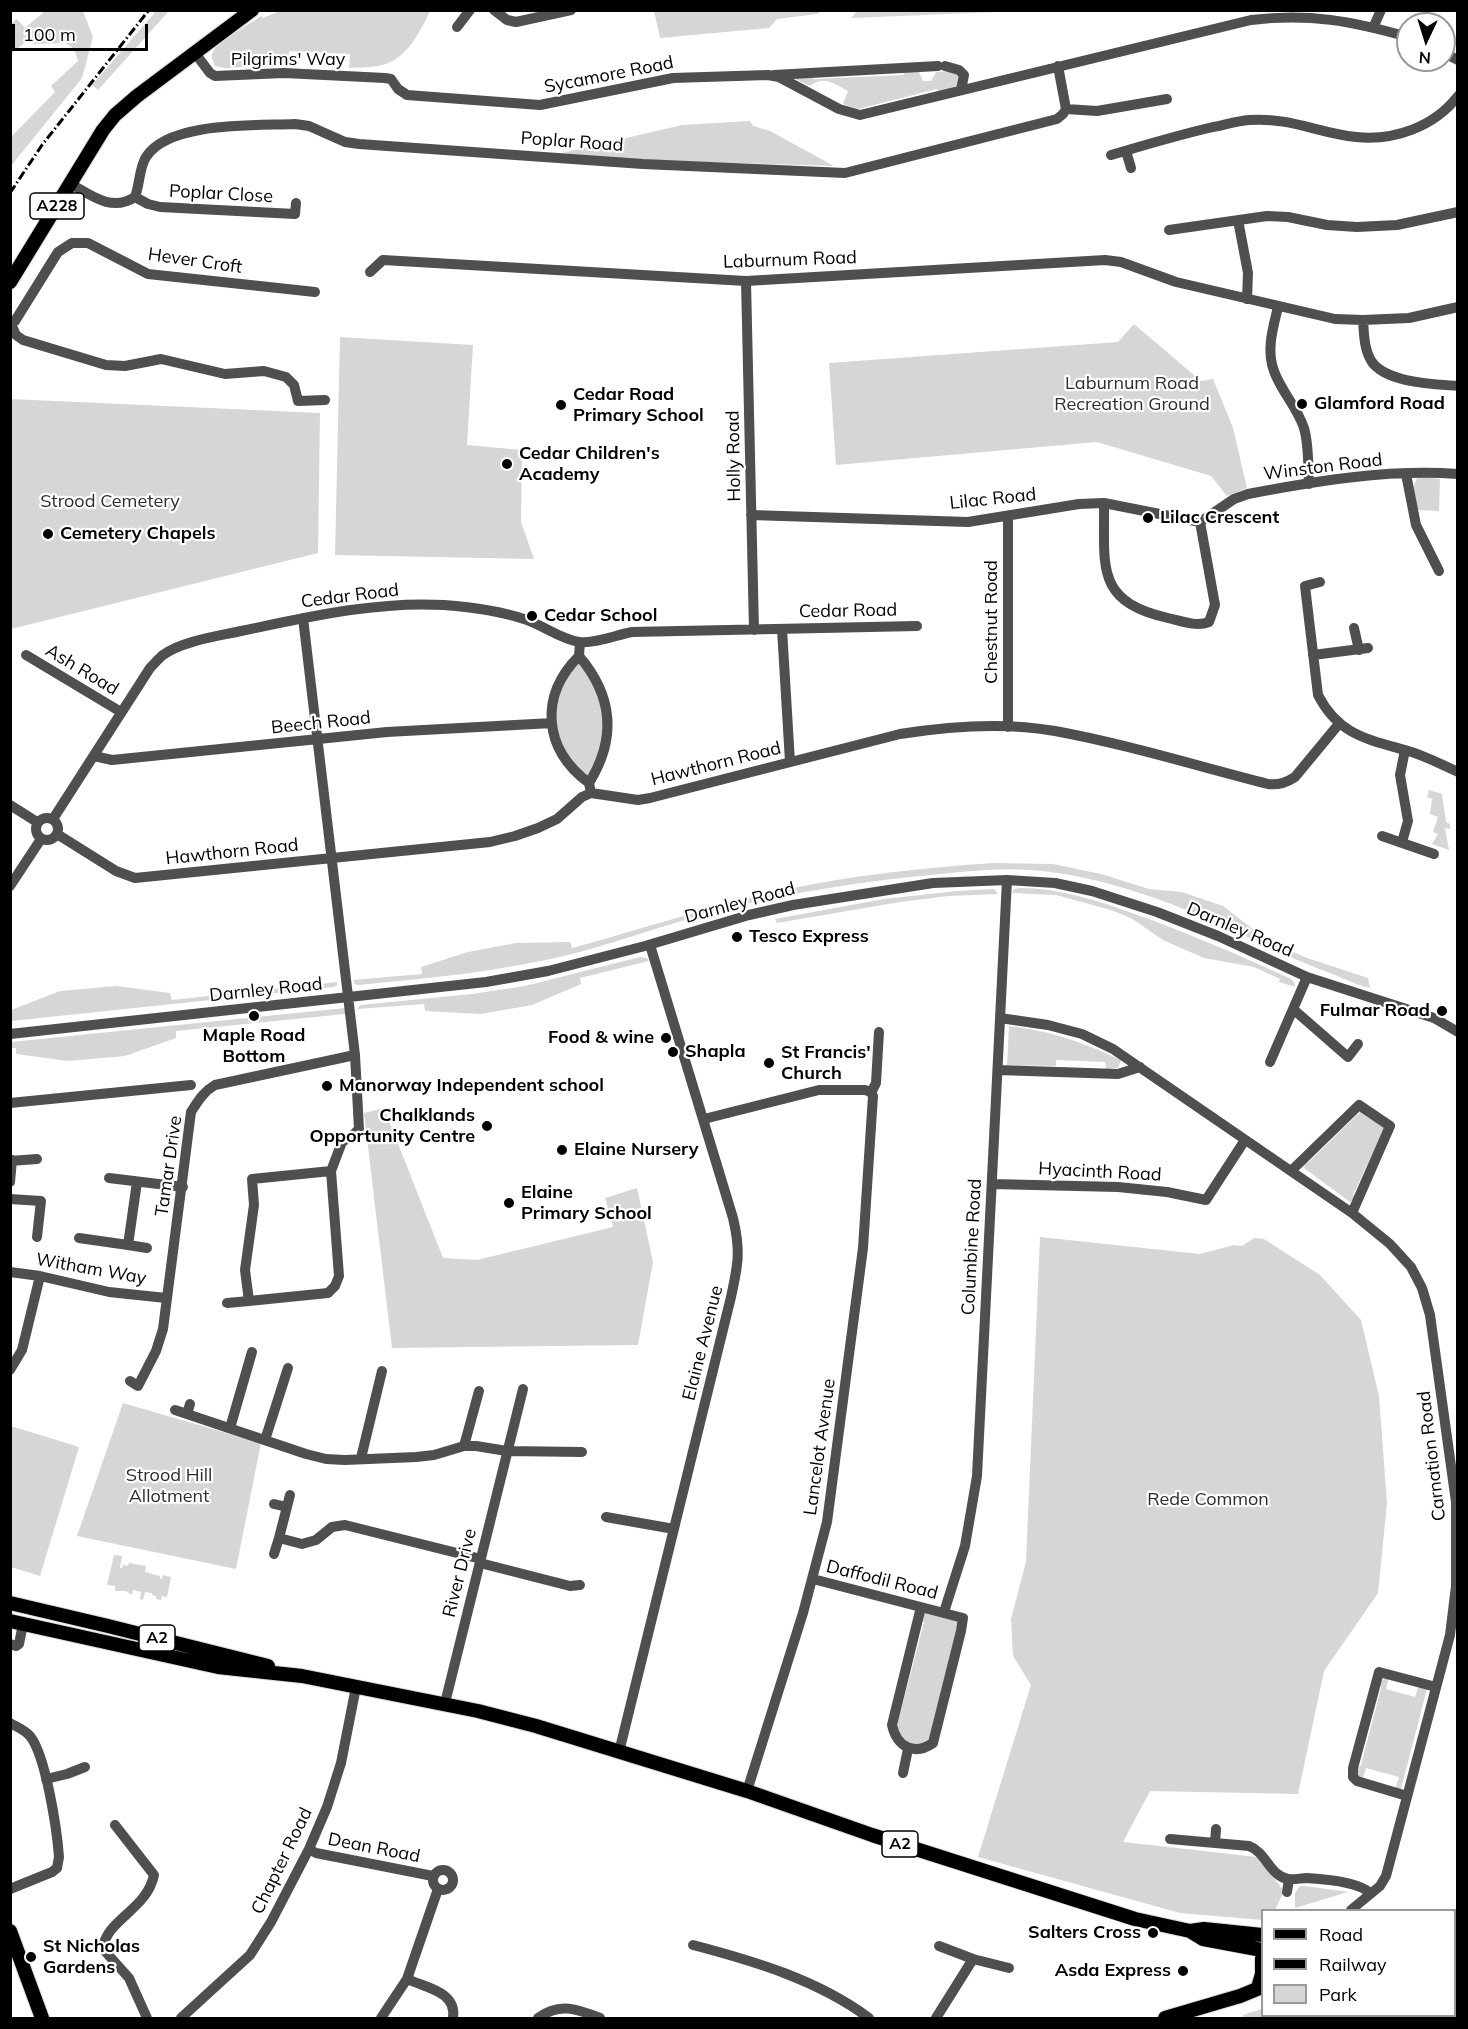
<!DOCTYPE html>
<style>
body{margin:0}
#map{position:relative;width:1468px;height:2029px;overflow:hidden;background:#fff;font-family:Mulish,sans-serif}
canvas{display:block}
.frame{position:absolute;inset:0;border:12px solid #000;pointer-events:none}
.legend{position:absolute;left:1261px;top:1909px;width:195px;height:108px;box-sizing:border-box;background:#fff;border:2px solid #999;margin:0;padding:8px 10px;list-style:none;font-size:18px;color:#000}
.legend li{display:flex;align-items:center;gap:12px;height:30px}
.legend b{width:30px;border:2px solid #999}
.north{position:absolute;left:1396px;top:12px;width:60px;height:60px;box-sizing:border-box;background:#fff;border:2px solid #999;border-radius:50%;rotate:184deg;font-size:16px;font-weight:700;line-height:24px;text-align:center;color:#000}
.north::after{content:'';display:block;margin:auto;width:21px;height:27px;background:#000;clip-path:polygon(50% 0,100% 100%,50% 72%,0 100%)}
.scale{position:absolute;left:12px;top:24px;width:136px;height:27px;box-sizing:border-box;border:3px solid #000;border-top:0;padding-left:8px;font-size:18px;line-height:21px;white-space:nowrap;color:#000;-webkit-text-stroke:4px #fff;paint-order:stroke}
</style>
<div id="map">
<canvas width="1468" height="2029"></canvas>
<div class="frame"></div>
<ul class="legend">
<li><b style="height:8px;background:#000"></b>Road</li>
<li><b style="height:8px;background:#000"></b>Railway</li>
<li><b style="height:16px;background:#d6d6d6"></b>Park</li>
</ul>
<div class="north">N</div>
<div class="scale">100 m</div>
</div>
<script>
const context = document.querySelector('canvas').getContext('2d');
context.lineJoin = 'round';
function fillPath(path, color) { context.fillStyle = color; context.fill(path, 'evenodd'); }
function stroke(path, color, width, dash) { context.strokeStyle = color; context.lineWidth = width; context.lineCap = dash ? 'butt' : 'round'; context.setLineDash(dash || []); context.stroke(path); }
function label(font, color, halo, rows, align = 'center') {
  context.font = font + ' Mulish,sans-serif'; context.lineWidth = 4.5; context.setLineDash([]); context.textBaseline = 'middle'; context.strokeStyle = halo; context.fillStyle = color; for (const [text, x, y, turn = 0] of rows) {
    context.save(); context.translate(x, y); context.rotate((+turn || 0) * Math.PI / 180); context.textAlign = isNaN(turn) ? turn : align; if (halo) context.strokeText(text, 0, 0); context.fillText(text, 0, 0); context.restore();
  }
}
fillPath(new Path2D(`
 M 157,10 L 169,11 L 98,90 L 92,85 Z
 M 858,10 L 1021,10 L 1021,11 L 851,18 Z
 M 45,11 L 83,11 L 93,37 L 82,78 L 11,166 L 11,137 L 55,92 L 51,86 L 78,61 C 76,53 73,46 65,43 L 34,44 L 29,39 L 11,54 L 12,23 L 17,19 L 25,28 Z
 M 280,11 L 280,10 L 430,11 C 420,32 407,59 382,65 C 372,68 360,67 349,68 L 350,54 L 289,51 L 288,65 L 225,68 L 215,66 C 213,61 210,57 213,52 C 218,41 250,24 261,16 L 263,18 Z
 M 654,11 L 654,10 L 822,11 L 817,14 L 777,19 L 769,28 L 660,38 Z
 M 906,71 L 919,72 L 923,81 L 931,81 L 936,72 L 951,71 L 958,74 L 959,81 L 957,86 L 939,92 L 937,89 L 858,109 L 843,104 L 848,91 C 834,84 824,75 810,86 L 791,77 L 809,75 L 814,79 L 903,75 Z
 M 750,121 L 753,126 L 770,131 L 834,166 L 638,160 L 562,153 L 682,125 Z
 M 1134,324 L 1201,381 L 1213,379 L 1233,428 L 1247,488 L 1227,496 L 1211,476 L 1097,442 L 836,465 L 829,363 L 1118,342 Z
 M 340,337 L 473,345 L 467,445 L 522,450 L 521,522 L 534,559 L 335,555 Z
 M 11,399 L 320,413 L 318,553 L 11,629 Z
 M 1424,477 L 1440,479 L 1439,511 L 1417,510 L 1413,488 L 1417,478 Z
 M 580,661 L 597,685 L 605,735 L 589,778 C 559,756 545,713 565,680 C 569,673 575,667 580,661 Z
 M 1429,790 L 1442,794 L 1446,822 L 1450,824 L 1450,829 L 1445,828 L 1449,850 L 1432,844 L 1438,834 L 1433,832 L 1438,817 L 1430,814 L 1432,799 L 1427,797 Z
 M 993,863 L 1053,864 L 1101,874 L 1149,889 L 1182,892 L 1223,906 L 1263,937 L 1291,951 L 1307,958 L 1368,978 L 1370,988 C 1357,985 1347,980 1335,975 C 1302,963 1271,948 1239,933 C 1182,906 1114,880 1050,872 C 1010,866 969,871 930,875 C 864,881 797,892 733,907 C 680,919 629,939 576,953 C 505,971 432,978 358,985 L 355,984 L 353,980 L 422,974 L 421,967 L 468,952 L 516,943 L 570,942 L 572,948 L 576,947 C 641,929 705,908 771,893 C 844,876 919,868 993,863 Z
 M 1020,888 C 1059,888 1096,900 1132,913 C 1186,932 1239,955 1291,979 L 1294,982 L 1295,987 L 1279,982 L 1280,979 L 1254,967 L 1204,958 L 1163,940 L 1131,918 L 1111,910 L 1056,895 L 1012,893 L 1014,889 Z
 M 994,889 L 998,894 L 949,896 L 900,902 L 777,923 L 775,919 L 884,899 L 957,891 Z
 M 640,957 L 647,958 L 649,961 L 580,978 L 581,984 L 532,1005 L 481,1014 L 425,1011 L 424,1004 L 357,1009 L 360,1005 L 472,994 L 525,986 Z
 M 337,982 L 337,985 L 334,987 L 11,1021 L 11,1010 L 60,991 L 116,986 L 170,993 L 172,1000 Z
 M 345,1008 L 345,1014 L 176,1031 L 176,1038 L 125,1056 L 68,1061 L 16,1054 L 16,1048 L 11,1048 L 11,1042 Z
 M 1009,1026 C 1051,1031 1082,1042 1121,1060 L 1118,1068 L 1106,1069 L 1105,1062 L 1056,1060 L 1056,1066 L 1007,1065 Z
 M 384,1108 L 443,1258 L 477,1260 L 613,1227 L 605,1198 L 637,1188 L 653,1262 L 638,1345 L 392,1348 L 364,1113 Z
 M 1361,1111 L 1384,1128 L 1353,1195 L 1356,1197 L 1350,1202 L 1304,1168 L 1306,1161 L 1308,1163 Z
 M 1040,1237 L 1200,1254 L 1234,1245 L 1242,1246 L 1254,1238 L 1264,1239 L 1320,1275 L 1361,1320 L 1379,1396 L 1387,1503 L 1378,1593 L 1324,1671 L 1298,1794 L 1150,1791 L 1123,1842 L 1257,1857 L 1284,1891 L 1275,1910 L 1262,1910 L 1262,1920 L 1180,1913 L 978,1857 L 1031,1685 L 1013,1656 L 1011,1619 L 1026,1562 Z
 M 123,1403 L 261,1443 L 236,1569 L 77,1536 Z
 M 11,1426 L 79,1447 L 40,1576 L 11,1567 Z
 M 114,1555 L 122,1556 L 120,1568 L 122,1568 L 123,1565 L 128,1566 L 129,1563 L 146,1566 L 145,1572 L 160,1576 L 160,1579 L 162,1579 L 163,1575 L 171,1577 L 167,1597 L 162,1596 L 161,1600 L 156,1599 L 156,1596 L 152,1595 L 152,1593 L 145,1592 L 143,1600 L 140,1599 L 141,1592 L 133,1590 L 132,1595 L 126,1591 L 115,1591 L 115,1586 L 107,1585 Z
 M 926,1611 L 959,1621 L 930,1738 L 924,1744 L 909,1744 L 899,1734 L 897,1726 L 924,1622 L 920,1620 Z
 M 1389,1676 L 1386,1689 L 1415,1697 L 1419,1685 L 1427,1689 L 1401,1789 L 1395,1790 L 1399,1777 L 1366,1768 L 1362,1781 L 1358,1777 L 1357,1768 L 1361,1765 L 1381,1688 L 1380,1682 Z
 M 1300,1886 L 1305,1886 L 1348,1892 L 1295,1908 L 1295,1893 Z
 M 1455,2004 L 1457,2004 L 1457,2018 L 1243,2018 L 1243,2015 L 1262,2009 L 1262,2016 L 1454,2016 Z`), '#d6d6d6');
const major = new Path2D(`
 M 10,282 L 103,130 L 115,115 L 137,96 L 252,10
 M 10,1603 L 108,1626 L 268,1666
 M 10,1621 L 218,1667 L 302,1676 L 478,1711 L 536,1726 L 747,1791 L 872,1835 L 1135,1919 L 1190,1931 L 1204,1929 L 1262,1935
 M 10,1931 L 42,2018
 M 1190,1931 L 1203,1939 L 1262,1950
 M 1454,1971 L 1458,1972
 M 1259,1984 L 1262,1974 L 1262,1958
 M 1165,2018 L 1240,1996 L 1262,1987`);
stroke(major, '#dbdbdb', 16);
stroke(new Path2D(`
 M 494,10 L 507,20 L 516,22 L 571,10
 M 457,27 L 470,10
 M 1373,28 L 1381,10
 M 195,53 L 210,73 L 215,76 L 284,73 L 385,78 L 391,79 L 398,89 L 407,95 L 540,105 L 673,78 L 768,75 L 779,77 L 839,109 L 860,115 L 1251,20 C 1309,13 1352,21 1408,37
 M 1444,53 L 1458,60
 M 945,66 L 959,70 L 964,75 L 961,90
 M 774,75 L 938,66
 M 1066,109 L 1097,111 L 1167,99
 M 1126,151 L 1131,168
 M 1111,155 C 1145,145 1178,135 1213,127 C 1224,125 1237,121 1249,120 C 1290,117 1318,133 1356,137 C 1394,141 1434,127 1458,96
 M 71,184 C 92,196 112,212 135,197 C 140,184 139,168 146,157 C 169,121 256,126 295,124 L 309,126 L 345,142 L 359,144 L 643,164 L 845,173 L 1057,119 L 1063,114 L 1066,109 L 1058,66
 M 135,197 L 148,204 L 160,207 L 295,214 L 296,203
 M 1238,220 L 1248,273 L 1247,299
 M 1169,230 L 1267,216 L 1288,217 L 1327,225 L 1357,227 L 1397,225 L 1458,212
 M 370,272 L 383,260 L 746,281 L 1105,260 L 1121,262 L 1176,282 L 1335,319 L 1363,320 L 1409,318 L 1458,307
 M 746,281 L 754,630
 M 1278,307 C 1273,328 1266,350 1274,371 C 1281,391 1297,407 1304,428 C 1309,445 1308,466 1309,484
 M 1363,320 C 1364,334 1364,350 1372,362 C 1387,383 1434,384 1458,386
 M 10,324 L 15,321 L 58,252 L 72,243 L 88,243 L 148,274 L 315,292
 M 11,324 L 16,335 L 23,340 L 106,365 L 125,366 L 161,359 L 225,374 L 264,371 L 286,377 L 294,385 L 298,401 L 325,400
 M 1406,474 L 1416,525 L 1439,571
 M 1104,503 C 1105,566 1094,601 1168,618 C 1181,621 1196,627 1209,622 L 1215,605 L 1200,522
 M 751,515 L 968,522 L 1079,504 L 1104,503 L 1200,522
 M 1008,517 L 1008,727
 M 1200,522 L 1234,499 L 1248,494 C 1316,481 1388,469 1458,474
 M 1320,582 L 1305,586 L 1318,695 C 1338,734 1366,739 1405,750 C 1424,755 1440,764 1458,772
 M 303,618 L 355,1055 L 359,1129 L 353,1135 L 342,1142 L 331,1171 L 339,1276 L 335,1286 L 328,1293 L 249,1301 L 245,1270 L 254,1205 L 252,1179 L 331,1171
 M 1354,628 L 1359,650
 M 782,629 L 790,762
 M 580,642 L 579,656 C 613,696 617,738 589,783 L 591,793
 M 26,655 L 121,712
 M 1313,655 L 1368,648
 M 579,656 C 539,696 543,749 589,783
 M 94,756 L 112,760 L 387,732 L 552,723
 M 10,805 L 37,822
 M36 829a11 11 0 1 1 22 0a11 11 0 1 1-22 0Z
 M 53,819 L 150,668 C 155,663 159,658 163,655 C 182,641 219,636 241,631 C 308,617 376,601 444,605 C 470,607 500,611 524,619 C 543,625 560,639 579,642 C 594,644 616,635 632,632 L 917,626
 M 57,834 L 116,871 L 135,878 L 490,842 L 515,836 L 538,828 L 557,819 L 582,797 L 591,793 L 638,800 L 650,798 L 900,734 C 950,726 1004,722 1055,731 C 1126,744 1197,766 1268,784 C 1279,785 1286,783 1295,777 L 1338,725
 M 1382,836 L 1434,854
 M 1402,842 L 1408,821 L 1400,775 L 1405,750
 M 10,886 L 41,839
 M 1293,1009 L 1348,1057 L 1358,1044
 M 1000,1018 L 1048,1025 L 1082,1034 L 1113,1049 L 1352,1213 L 1390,1244 L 1411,1267 L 1422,1288 L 1430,1315 L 1456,1502 L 1456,1586 L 1450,1635 L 1386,1876 L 1380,1886 L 1351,1910
 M 10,1034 L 486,982 L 548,971 L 645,946 L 749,915 L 793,905 L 933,883 L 1007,880 L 1055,883 L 1092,891 L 1157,912 L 1218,936 L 1307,977 L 1434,1018 L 1458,1032
 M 1270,1062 L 1307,977
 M 998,1070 L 1118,1074 L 1140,1067
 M 871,1093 L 876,1083 L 879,1032
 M 10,1103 L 191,1085
 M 704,1119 L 819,1090 L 865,1090 L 871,1092 L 873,1096 L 863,1248 L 827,1522 L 803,1613 L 747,1791
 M 10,1161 L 37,1159
 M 1291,1171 L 1359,1105 L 1390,1126 L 1352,1213
 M 109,1178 L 183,1187
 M 10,1182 L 12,1160
 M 992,1184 L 1118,1187 L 1167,1192 L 1206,1200 L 1245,1140
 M 10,1199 L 41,1201 L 37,1237
 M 79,1238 L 128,1245 L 137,1182
 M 128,1245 L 147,1248
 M 10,1272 L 40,1276 L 109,1292 L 166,1298
 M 227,1303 L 249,1301
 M 10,1370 L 22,1350 L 40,1276
 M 130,1381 L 138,1386 L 156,1351 L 163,1329 L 191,1112 C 198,1101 203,1092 215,1085 L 355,1055
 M 190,1404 L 187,1414 L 306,1454 L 326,1459 L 345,1460 L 416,1457 L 434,1455 L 464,1446 L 476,1446 L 507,1451 L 582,1452
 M 175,1410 L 187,1414
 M 230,1428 L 252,1352
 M 265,1440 L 288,1368
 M 464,1446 L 479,1391
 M 361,1458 L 382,1371
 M 290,1495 L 279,1538 L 302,1544 L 316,1540 L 332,1527 L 345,1525 L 481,1559
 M 274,1504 L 287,1507
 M 606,1517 L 674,1529
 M 274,1554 L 279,1538
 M 480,1563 L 570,1586 L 580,1585
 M 813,1579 L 963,1618 L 961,1631 L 933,1743 C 914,1756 897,1747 892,1725 L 921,1607
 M 944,1612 L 965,1546 L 977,1476 L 1007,880
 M 10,1644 L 16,1646 L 19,1644 L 23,1624
 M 445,1703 L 523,1389
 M 10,1723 C 17,1727 25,1730 30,1736 C 46,1756 57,1830 59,1857 L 57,1868 L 52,1872 L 10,1889
 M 619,1752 L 731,1297 C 738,1265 741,1251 733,1218 L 650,945
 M 903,1773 L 908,1749
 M 46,1779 L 67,1774 L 85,1767
 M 1407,1796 L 1357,1781 L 1353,1777 L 1353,1768 L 1379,1672 L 1436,1687
 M 115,1825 L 154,1875 C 147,1910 105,1920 103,1949 L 129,1978 L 147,2018
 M 1170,1839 L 1249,1846 C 1266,1852 1270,1876 1288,1879 C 1294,1880 1301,1878 1307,1878 C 1323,1879 1359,1882 1370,1893
 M 1215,1843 L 1216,1829
 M 309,1849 L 316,1853 L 433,1876
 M433 1880a10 10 0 1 1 20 0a10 10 0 1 1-20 0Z
 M 1287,1892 L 1289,1879
 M 693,1945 C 754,1961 818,1980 869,2018
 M 939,1946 L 973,1959
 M 407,1979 C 427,1988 457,1992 453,2018
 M 181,2018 L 250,1955 L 271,1922 L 309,1849 L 327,1807 L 341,1763 L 356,1687
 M 381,2018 L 407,1979 L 438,1889
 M 538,2018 C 559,2002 578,2009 600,2018
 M 936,2018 L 973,1959 L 1009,1968`), '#4f4f4f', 10);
stroke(major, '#000', 14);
stroke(new Path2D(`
 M 10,193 L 42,145 L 149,10`), '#000', 3, [9, 3, 1.5, 3]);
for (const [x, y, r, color] of [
 [1302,404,6,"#000"],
 [561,405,6,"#000"],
 [507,464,6,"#000"],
 [1148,518,6,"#000"],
 [48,534,6,"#000"],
 [532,616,6,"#000"],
 [737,937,6,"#000"],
 [1442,1011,6,"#000"],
 [254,1016,6,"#000"],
 [666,1038,6,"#000"],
 [673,1052,6,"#000"],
 [769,1063,6,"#000"],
 [327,1086,6,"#000"],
 [487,1126,6,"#000"],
 [562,1150,6,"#000"],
 [509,1203,6,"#000"],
 [1153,1933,6,"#000"],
 [31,1957,6,"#000"],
 [1183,1971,6,"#000"]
]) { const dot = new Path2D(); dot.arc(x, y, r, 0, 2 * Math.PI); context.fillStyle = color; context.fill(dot); stroke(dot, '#fff', 2); }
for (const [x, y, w] of [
 [57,206,54],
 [157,1638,36],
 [900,1844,36]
]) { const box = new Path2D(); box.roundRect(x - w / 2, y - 13, w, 26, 4.5); context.fillStyle = '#fff'; context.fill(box); stroke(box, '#000', 1.5); }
label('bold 16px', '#000', null, [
 ["A228",57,206],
 ["A2",157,1638],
 ["A2",900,1844]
]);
label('18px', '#000', '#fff', [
 ["Pilgrims' Way",288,60],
 ["Sycamore Road",609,75,-11],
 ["Poplar Road",572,142,4],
 ["Poplar Close",221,194,3],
 ["Laburnum Road",790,260,-2],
 ["Hever Croft",195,261,8],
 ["Holly Road",734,456,-91],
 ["Winston Road",1323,467,-7],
 ["Lilac Road",993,499,-6],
 ["Cedar Road",350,596,-7],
 ["Cedar Road",848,611,-1],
 ["Chestnut Road",992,622,-90],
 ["Ash Road",82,670,31],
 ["Beech Road",321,723,-6],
 ["Hawthorn Road",716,764,-14],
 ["Hawthorn Road",232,852,-6],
 ["Darnley Road",740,903,-15],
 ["Darnley Road",1240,930,23],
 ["Darnley Road",266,990,-6],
 ["Tamar Drive",169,1166,-82],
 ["Hyacinth Road",1100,1172,3],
 ["Columbine Road",972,1247,-87],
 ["Witham Way",91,1269,10],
 ["Elaine Avenue",703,1343,-76],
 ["Lancelot Avenue",820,1447,-82],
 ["Carnation Road",1432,1456,-97],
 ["River Drive",460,1573,-76],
 ["Daffodil Road",882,1580,14],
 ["Dean Road",374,1848,11],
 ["Chapter Road",282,1861,-64]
]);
label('18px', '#2d2d2d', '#fff', [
 ["Laburnum Road",1132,384],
 ["Recreation Ground",1132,405],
 ["Strood Cemetery",110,502],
 ["Strood Hill",169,1476],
 ["Allotment",169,1497],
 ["Rede Common",1208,1500]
]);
label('bold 18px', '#000', '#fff', [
 ["Cedar Road",573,395],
 ["Primary School",573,416],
 ["Glamford Road",1314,404],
 ["Cedar Children's",519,454],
 ["Academy",519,475],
 ["Lilac Crescent",1160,518],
 ["Cemetery Chapels",60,534],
 ["Cedar School",544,616],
 ["Tesco Express",749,937],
 ["Fulmar Road",1430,1011,"right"],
 ["Maple Road",254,1036,"center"],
 ["Bottom",254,1057,"center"],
 ["Food & wine",654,1038,"right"],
 ["Shapla",685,1052],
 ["St Francis'",781,1053],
 ["Church",781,1074],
 ["Manorway Independent school",339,1086],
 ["Chalklands",475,1116,"right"],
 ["Opportunity Centre",475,1137,"right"],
 ["Elaine Nursery",574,1150],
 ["Elaine",521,1193],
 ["Primary School",521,1214],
 ["Salters Cross",1141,1933,"right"],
 ["St Nicholas",43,1947],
 ["Gardens",43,1968],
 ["Asda Express",1171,1971,"right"]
], 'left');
</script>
